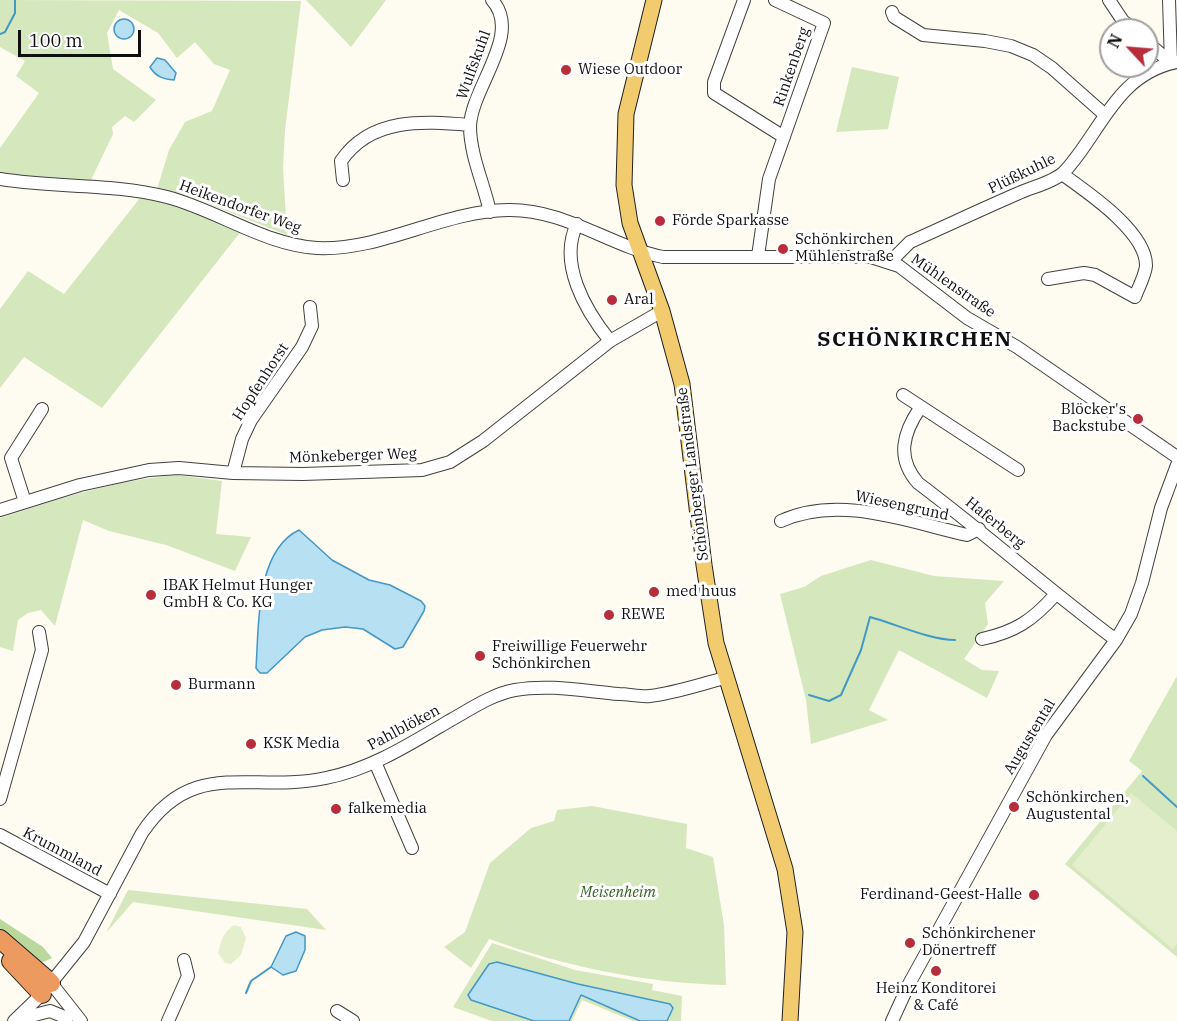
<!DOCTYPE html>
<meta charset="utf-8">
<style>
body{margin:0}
#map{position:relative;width:1177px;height:1021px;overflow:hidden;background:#fefbf1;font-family:"IBM Plex Serif",serif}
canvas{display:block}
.north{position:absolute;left:1099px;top:18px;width:60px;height:60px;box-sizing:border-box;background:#fff;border:2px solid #9f9f9f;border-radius:50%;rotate:296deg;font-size:16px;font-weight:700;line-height:24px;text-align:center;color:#0f0f0f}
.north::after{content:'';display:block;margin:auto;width:21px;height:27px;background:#b82d3b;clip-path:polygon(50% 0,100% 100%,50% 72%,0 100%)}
.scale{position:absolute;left:18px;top:30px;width:123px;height:27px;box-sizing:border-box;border:3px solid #0f0f0f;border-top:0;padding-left:8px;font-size:18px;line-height:21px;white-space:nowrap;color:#0f0f0f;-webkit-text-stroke:4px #fff;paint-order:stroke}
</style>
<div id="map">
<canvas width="1177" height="1021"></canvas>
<div class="north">N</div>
<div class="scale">100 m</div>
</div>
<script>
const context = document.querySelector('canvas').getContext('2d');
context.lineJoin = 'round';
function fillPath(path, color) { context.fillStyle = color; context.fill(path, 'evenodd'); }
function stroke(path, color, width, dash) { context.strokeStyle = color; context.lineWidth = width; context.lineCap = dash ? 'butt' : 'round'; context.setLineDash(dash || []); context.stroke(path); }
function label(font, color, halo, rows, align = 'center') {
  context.font = font + ' "IBM Plex Serif",serif'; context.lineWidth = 6; context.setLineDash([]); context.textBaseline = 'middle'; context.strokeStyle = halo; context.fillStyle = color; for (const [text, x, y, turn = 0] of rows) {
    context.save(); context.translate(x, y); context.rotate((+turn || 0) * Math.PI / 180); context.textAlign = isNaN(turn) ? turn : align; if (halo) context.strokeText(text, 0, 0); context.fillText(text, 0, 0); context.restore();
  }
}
fillPath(new Path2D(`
 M 0,0 L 301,1 L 285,130 L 283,168 L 287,235 L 204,202 L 157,189 L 169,150 L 185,122 L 212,111 L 230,70 L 214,64 L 195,42 L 177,58 L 158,33 L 119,10 L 107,33 L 113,69 L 156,100 L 134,122 L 125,116 L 112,127 L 113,134 L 91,180 L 37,178 L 0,173 L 0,148 L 39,93 L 16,76 L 25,61 L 0,47 Z
 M 306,0 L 386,0 L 351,47 Z
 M 852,67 L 899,77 L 888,129 L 836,132 Z
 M 140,198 L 166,203 L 242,230 L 102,408 L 24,357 L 0,388 L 0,309 L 28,271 L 64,294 Z
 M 177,475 L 222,481 L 216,534 L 251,537 L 235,571 L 166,545 L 109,531 L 83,520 L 55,626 L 41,610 L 28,613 L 18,620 L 13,651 L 0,647 L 0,518 C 59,499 115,480 177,475 Z
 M 871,560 L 934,576 L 1004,581 L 985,603 L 988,624 L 964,659 L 982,670 L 999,671 L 987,698 L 899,650 L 869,710 L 888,720 L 811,744 L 806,700 L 780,594 L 804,587 L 821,576 Z
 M 1177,676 L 1177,957 L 1065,864 L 1142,771 L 1129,761 Z
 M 592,806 L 687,824 L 686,848 L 713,857 L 724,925 L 726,985 C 644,983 567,967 489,939 L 471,968 L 444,947 L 465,932 L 490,863 L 531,828 L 554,821 L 557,810 Z
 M 128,890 L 307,909 L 326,930 L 133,902 L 106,933 Z
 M 492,943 L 575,970 L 653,984 L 652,990 L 682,996 L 681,1021 L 667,1021 L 670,1018 L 670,1004 L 578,984 L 497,962 L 468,995 L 471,1000 L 534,1021 L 492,1021 L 453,1007 Z
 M 580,995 L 640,1021 L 633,1021 L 582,1000 L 572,1021 L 569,1021 Z`), '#d5e7bc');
fillPath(new Path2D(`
 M 0,919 L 43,947 L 52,958 L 43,962 L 36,961 L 0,933 Z`), '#bad79c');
fillPath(new Path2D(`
 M 1131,793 L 1177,831 L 1177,943 L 1173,949 L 1072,865 Z
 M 234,925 L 241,927 L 246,938 L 241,955 L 231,964 L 225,963 L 218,953 C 221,941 223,932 234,925 Z`), '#e5efcd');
const water = new Path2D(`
 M114 29a10 10 0 1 1 20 0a10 10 0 1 1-20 0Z
 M 157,58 L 165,60 L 176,73 L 174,80 C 163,79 156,77 150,67 Z
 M 299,530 L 332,560 L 369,580 L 390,585 L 421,601 L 425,606 L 424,611 L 403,647 L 395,649 L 363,629 L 345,627 L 322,630 L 305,637 L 267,673 L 260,673 L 256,668 C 259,627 255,551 299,530 Z
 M 296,932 L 305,936 L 305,950 L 296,971 L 283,975 L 271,967 L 286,936 Z
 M 497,962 L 578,984 L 670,1004 L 673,1008 L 667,1021 L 640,1021 L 581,995 L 569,1021 L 534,1021 L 471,1000 L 468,995 L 489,964 Z`);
fillPath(water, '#b8e0f3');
stroke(water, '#4398c6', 1.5);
stroke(new Path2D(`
 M 0,34 L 5,32 L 15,13 L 15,0
 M 809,695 L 829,701 L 841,695 L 861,650 L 870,617 C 896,624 930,640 955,640
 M 1143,776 L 1177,807
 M 246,993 L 251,981 L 271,967`), '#4398c6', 2);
const minor = new Path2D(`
 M 744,0 L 714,82 L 714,93 L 784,137
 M 1109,0 L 1123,21 L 1134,30
 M 1169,0 L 1171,63
 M 892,12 L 894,17 L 923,35 L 985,41 L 1011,46 L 1033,55 L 1052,68 L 1104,114
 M 1147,42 L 1171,63
 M 0,179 C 55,188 112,183 167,197 C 217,210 265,245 317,248 C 382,251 442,211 508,210 C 565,209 609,246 663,257 L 871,257 L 899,266 L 967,318 L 1017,347 L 1177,457
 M 343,180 L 341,161 C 371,117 423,121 470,125
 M 490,212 C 484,184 470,155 470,126 C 472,86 523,34 492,0
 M 577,224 C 558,263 585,310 610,341
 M 758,256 L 769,179 L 824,23 L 775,0
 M 890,262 L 910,242 C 946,226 982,209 1019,193 C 1032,187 1055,182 1065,171 C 1101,132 1116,74 1177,62
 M 1048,279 L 1084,273 L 1095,275 L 1135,297 C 1138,288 1145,276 1146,266 C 1147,232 1087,192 1062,174
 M 903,395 L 1018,470
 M 920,408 C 903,433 896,458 918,483 C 986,534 1049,590 1116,640
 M 233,473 L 242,439 L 251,420 L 302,347 L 312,326 L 310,307
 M 25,502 L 11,458 L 42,409
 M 0,510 L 80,485 L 149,470 L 179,468 L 233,473 L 303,474 L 422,470 L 450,462 L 483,441 L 610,341 L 662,311
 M 781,521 C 839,494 909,522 967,535 L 979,529
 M 982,639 C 1015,632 1033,620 1055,595
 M 375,762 L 412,848
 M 0,799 L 42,650 L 39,632
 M 0,835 L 110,894
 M 51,983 L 81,1021
 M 337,1011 L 353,1021
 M 19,1019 L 50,1011 L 67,1018
 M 14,1021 L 42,994 L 84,942 L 142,833 C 193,756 251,794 326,778 C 371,769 410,744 449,721 C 469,710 492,694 515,690 C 549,684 584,691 619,694 C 629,694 640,697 650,696 C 675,693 701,684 725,678
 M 168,1021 L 188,976 L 184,960
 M 892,1021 L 909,984 L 1046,735 L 1116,640 L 1131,614 L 1142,583 L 1161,508 L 1177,465`);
const major = new Path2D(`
 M 654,0 L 626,114 L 624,185 L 630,223 L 662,311 L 682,384 L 704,565 L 716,643 L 785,869 L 795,932 L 790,1021`);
const highway = new Path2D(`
 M 0,939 L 51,983
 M 11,961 L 42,994`);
stroke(minor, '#424242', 14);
stroke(major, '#202020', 17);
stroke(highway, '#202020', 20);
stroke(minor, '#fff', 12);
stroke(major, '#f1cb6e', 15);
stroke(highway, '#ed9a61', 18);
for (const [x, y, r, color] of [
 [566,70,6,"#b82d3b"],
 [660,221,6,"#b82d3b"],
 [783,249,6,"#b82d3b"],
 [612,300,6,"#b82d3b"],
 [1138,419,6,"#b82d3b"],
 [654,592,6,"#b82d3b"],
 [151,595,6,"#b82d3b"],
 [609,615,6,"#b82d3b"],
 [480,656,6,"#b82d3b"],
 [176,685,6,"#b82d3b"],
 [251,744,6,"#b82d3b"],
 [1014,807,6,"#b82d3b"],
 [336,809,6,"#b82d3b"],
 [1034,895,6,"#b82d3b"],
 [910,943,6,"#b82d3b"],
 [936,971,6,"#b82d3b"]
]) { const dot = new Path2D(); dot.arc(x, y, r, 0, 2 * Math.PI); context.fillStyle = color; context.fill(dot); stroke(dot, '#fff', 2); }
label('15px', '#0f0f0f', '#fff', [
 ["Wulfskuhl",474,65,-70],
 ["Rinkenberg",792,67,-71],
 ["Plüßkuhle",1022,174,-26],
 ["Heikendorfer Weg",240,207,20],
 ["Mühlenstraße",953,286,35],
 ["Hopfenhorst",261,382,-57],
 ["Mönkeberger Weg",353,456,-2],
 ["Schönberger Landstraße",693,474,-97],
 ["Wiesengrund",902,506,12],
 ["Haferberg",995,523,39],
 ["Pahlblöken",404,728,-28],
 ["Augustental",1030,737,-59],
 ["Krummland",62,852,28]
]);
label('15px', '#0f0f0f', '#fff', [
 ["Wiese Outdoor",578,70],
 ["Förde Sparkasse",672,221],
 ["Schönkirchen",795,240],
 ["Mühlenstraße",795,257],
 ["Aral",624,300],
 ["Blöcker's",1126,410,"right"],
 ["Backstube",1126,427,"right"],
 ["IBAK Helmut Hunger",163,586],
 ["GmbH & Co. KG",163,603],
 ["med huus",666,592],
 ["REWE",621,615],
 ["Freiwillige Feuerwehr",492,647],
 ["Schönkirchen",492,664],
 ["Burmann",188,685],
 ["KSK Media",263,744],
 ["Schönkirchen,",1026,798],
 ["Augustental",1026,815],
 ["falkemedia",348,809],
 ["Ferdinand-Geest-Halle",1022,895,"right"],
 ["Schönkirchener",922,934],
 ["Dönertreff",922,951],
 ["Heinz Konditorei",936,989,"center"],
 ["& Café",936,1006,"center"]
], 'left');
label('italic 15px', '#336322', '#fff', [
 ["Meisenheim",618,893]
]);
context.letterSpacing = '1.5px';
label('bold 21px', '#0f0f0f', '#fff', [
 ["SCHÖNKIRCHEN",915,340]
]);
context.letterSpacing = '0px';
</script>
